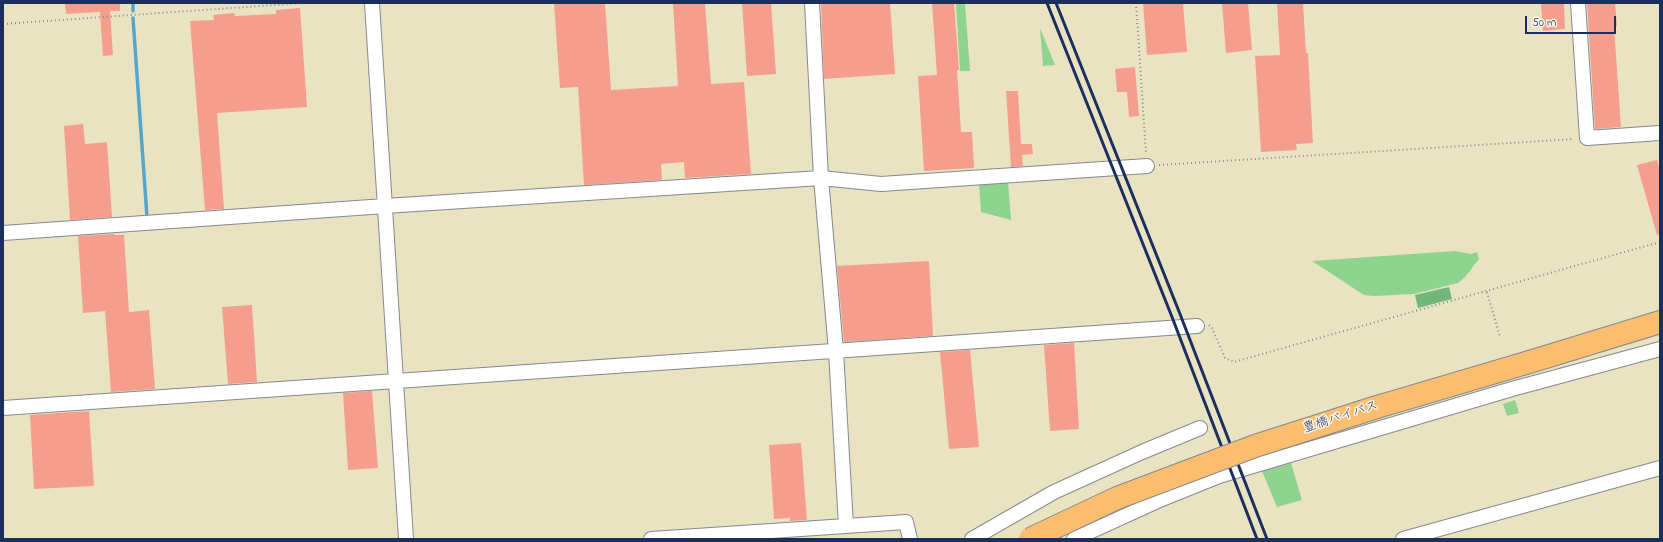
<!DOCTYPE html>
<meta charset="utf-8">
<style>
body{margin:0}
#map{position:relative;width:1663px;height:542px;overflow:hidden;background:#eae3c2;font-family:"Indie Flower",sans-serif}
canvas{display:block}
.frame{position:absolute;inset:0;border:4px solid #1b2f5e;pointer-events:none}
.scale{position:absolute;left:1525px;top:16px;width:91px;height:18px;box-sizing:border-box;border:2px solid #1b2f5e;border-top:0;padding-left:5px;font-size:12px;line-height:14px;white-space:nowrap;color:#1b2f5e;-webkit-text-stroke:3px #fcf5e5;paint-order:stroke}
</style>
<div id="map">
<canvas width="1663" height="542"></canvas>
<div class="frame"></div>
<div class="scale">50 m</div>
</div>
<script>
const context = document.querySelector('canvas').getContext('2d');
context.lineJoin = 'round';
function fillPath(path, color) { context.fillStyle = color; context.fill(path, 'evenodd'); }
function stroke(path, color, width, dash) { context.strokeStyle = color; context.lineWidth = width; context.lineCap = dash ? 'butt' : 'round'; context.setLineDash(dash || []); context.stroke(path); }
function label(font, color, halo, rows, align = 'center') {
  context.font = font + ' "Indie Flower","Klee One",sans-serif'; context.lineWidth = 3; context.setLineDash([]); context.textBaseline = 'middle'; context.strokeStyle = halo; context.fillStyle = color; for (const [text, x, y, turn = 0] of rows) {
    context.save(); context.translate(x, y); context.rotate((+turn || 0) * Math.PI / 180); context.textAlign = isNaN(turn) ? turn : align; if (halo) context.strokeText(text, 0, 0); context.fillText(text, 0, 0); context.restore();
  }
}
fillPath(new Path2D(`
 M 956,3 L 965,3 L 970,71 L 960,71 Z
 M 1040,28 L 1055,65 L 1043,66 Z
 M 1008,181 L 1011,220 L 981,212 L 979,183 Z
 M 1455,251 L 1471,254 L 1477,252 L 1479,259 L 1465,277 L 1458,283 L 1414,294 L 1373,296 L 1364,295 L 1312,261 Z
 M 1515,400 L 1519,413 L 1507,416 L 1503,404 Z
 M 1291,463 L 1302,500 L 1277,507 L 1262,471 Z`), '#8ed48e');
fillPath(new Path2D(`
 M 1449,287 L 1452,299 L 1418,308 L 1415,295 Z`), '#72b679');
stroke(new Path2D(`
 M 133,3 L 133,11
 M 133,18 L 147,217`), '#54a6cf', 3.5);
fillPath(new Path2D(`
 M 65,3 L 120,3 L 120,11 L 110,11 L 113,55 L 103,56 L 100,12 L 66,14 Z
 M 554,3 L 605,3 L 611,90 L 678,86 L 673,3 L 705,3 L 711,84 L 744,82 L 751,174 L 685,178 L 684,162 L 661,164 L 662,180 L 584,185 L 578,87 L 560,88 Z
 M 742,3 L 771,3 L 776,74 L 747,76 Z
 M 821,3 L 890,3 L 895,74 L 824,79 Z
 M 932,3 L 954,3 L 959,70 L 957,70 L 961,132 L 972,132 L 974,168 L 924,171 L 918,76 L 937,75 Z
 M 1143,3 L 1183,3 L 1187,52 L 1147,55 Z
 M 1222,3 L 1248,3 L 1252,50 L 1226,53 Z
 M 1277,3 L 1303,3 L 1306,53 L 1308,53 L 1313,143 L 1296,144 L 1297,150 L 1261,152 L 1255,56 L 1280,55 Z
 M 1541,3 L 1564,3 L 1565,29 L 1543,31 Z
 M 1587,3 L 1615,3 L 1617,26 L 1614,27 L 1621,127 L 1595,129 Z
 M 300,8 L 307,107 L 217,113 L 224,209 L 205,210 L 190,21 L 214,20 L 213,15 L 234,13 L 235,16 L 276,14 L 276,10 Z
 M 1135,67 L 1139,116 L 1129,117 L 1127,92 L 1117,92 L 1115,69 Z
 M 1006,91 L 1018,91 L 1021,144 L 1032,144 L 1033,154 L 1022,155 L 1023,166 L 1011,167 Z
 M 83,124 L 85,144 L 107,142 L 112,217 L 70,220 L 64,126 Z
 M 1657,160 L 1660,171 L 1660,234 L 1657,235 L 1637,165 Z
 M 114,234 L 114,235 L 124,235 L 129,312 L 149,310 L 155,389 L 111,392 L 105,311 L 83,313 L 78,236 Z
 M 929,261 L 933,336 L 844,342 L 837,266 Z
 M 252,305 L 257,382 L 228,384 L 222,307 Z
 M 1074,343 L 1079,429 L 1050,431 L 1044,345 Z
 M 970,350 L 979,447 L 949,449 L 940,352 Z
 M 372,391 L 378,468 L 348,470 L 343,393 Z
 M 89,411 L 94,486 L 34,489 L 30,415 Z
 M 801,443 L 807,520 L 790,521 L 790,518 L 774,519 L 769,445 Z`), '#f59e8e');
const minor = new Path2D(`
 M 372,3 L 406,539
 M 812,3 L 821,178 L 836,351 L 846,526
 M 1578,3 L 1587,138 L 1660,133
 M 3,233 L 385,206 L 821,178 L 881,184 L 1147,166
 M 3,408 L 1197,326
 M 651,539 L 906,522 L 910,539
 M 972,539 L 1054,492 L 1142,452 L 1200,428
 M 1074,539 L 1162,499 L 1219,476 L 1512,389 L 1660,349
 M 1403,539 L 1660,468`);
const trunk = new Path2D(`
 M 1526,363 L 1660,322`);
stroke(minor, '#828990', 16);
stroke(trunk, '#828990', 24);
stroke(new Path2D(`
 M 1136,3 L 1146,153
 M 3,24 L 303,3
 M 1159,165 L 1574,139
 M 1487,292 L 1500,337
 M 1209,325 L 1212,328 L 1225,358 L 1234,362 L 1660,242`), '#828990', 2, [1, 3]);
stroke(minor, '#fff', 14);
stroke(trunk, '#fbbe6e', 22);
stroke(new Path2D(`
 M 1047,3 L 1172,317 L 1257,539
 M 1056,3 L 1180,314 L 1267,539`), '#1b2f5e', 3);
const trunkBridge = new Path2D(`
 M 1030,539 L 1117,498 L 1255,446 L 1377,407 L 1526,363`);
stroke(trunkBridge, '#828990', 24, []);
stroke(trunkBridge, '#fbbe6e', 22);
label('13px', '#1b2f5e', '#fcf5e5', [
 ["豊橋バイパス",1341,418,-18]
]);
</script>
